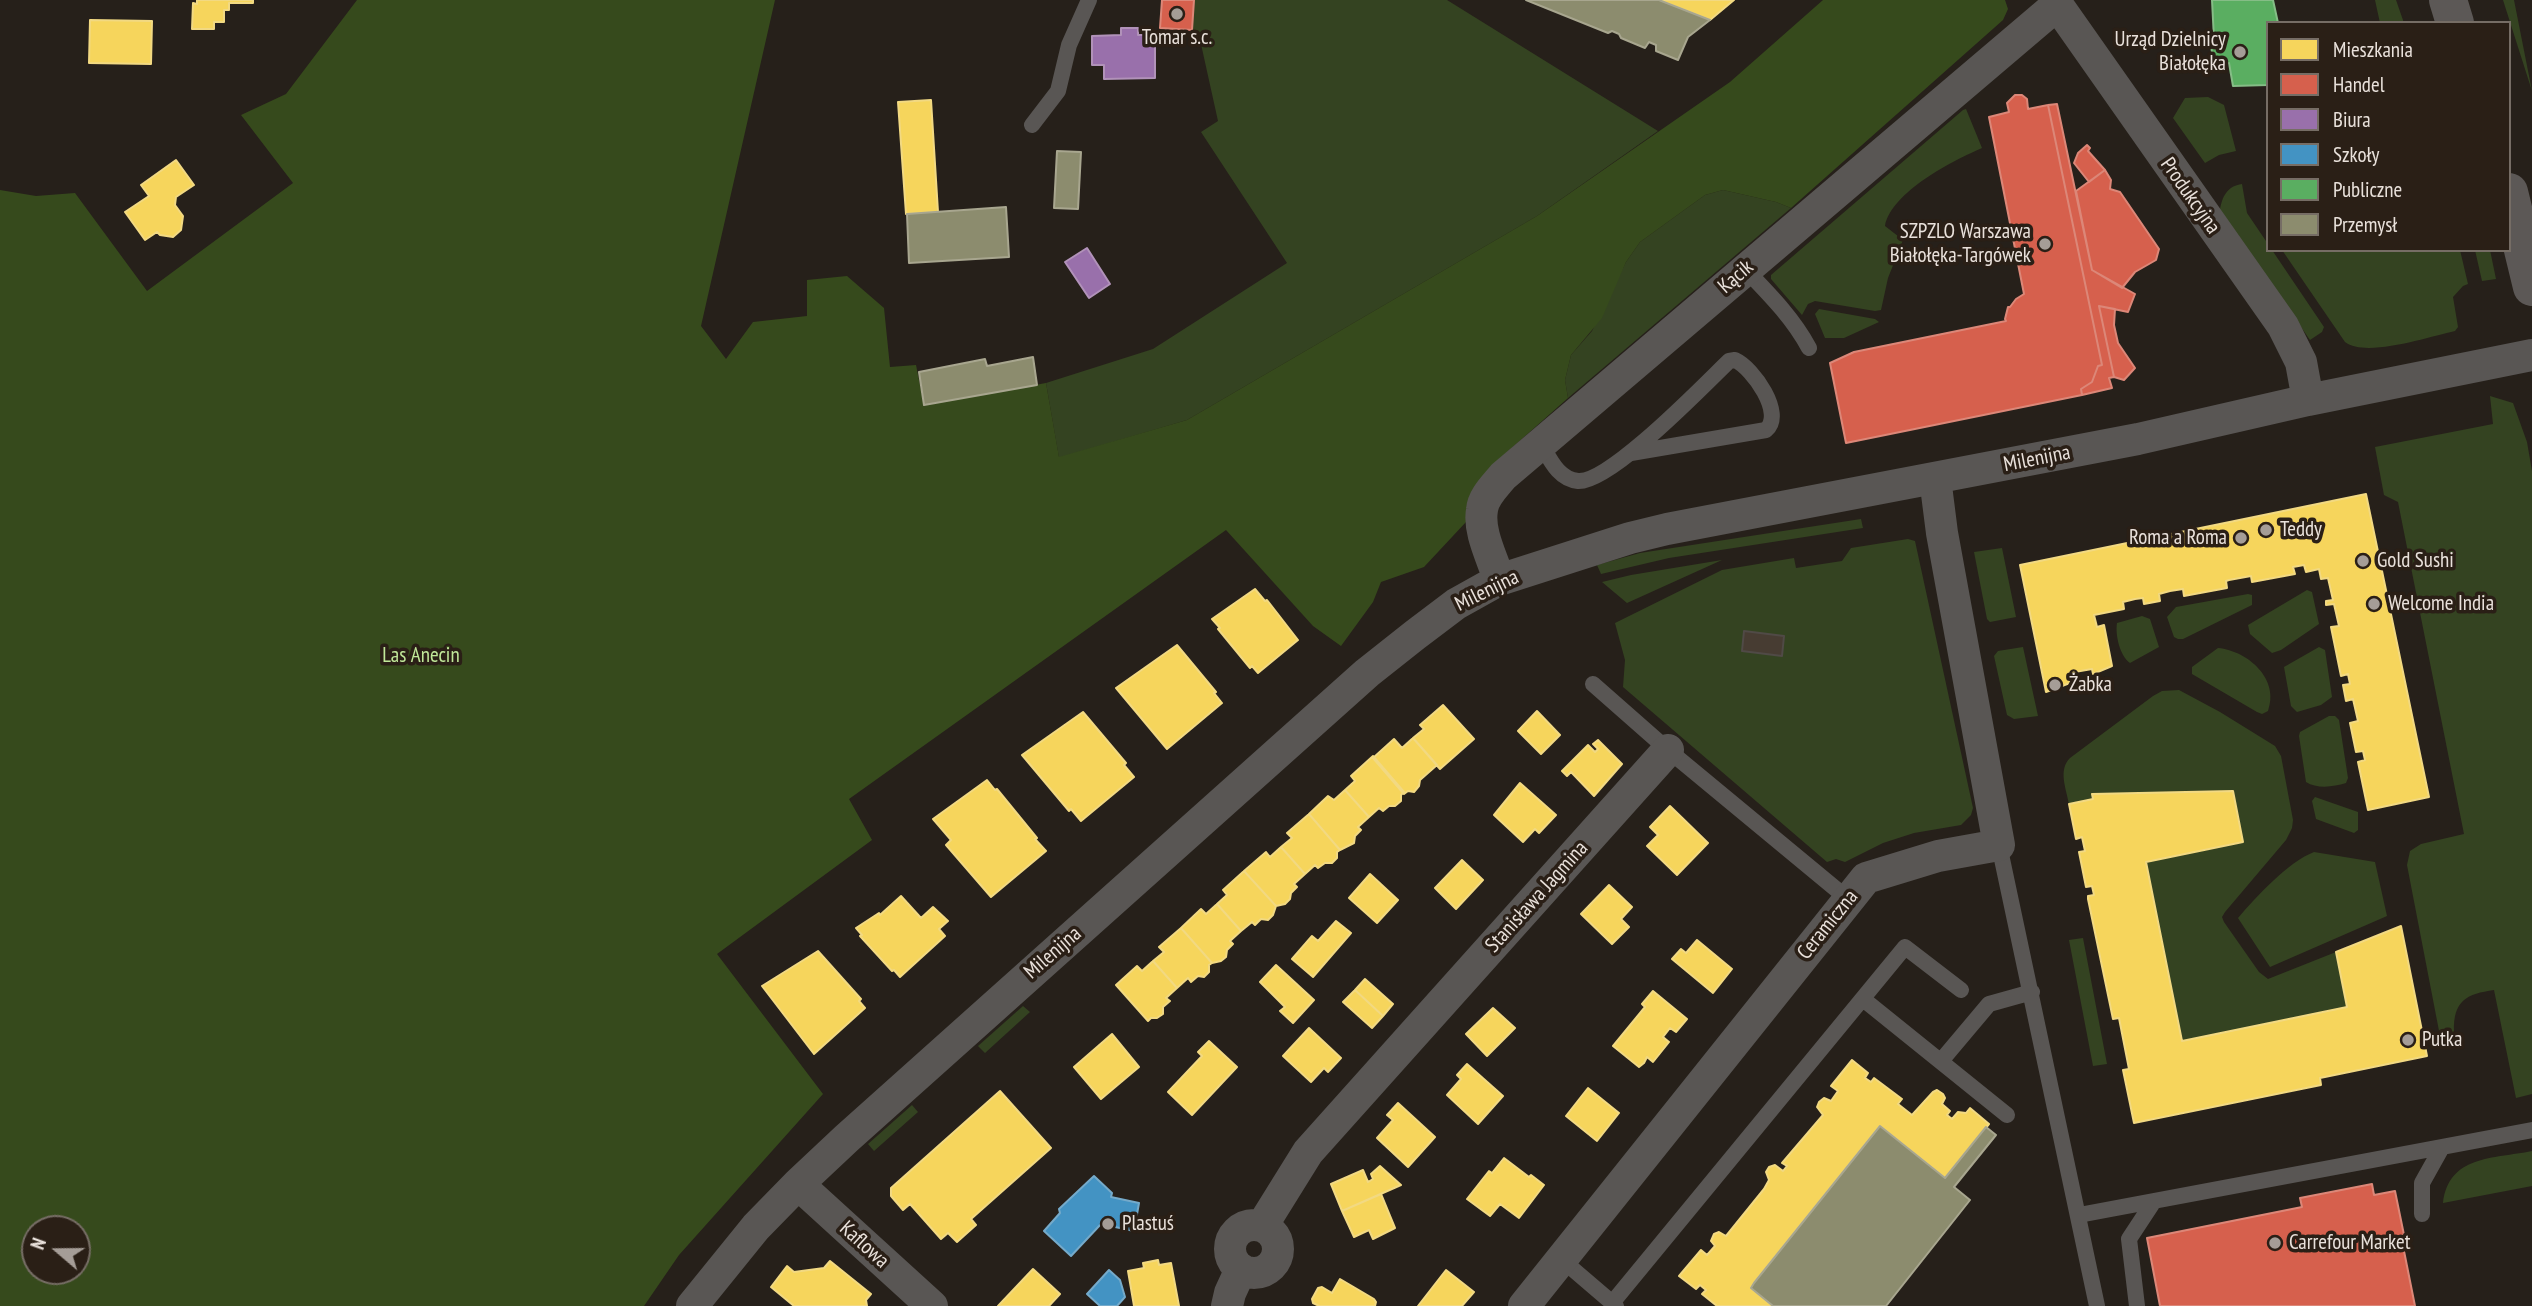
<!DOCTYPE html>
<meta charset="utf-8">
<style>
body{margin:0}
#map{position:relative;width:2532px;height:1306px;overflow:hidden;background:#26201a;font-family:"PT Sans Narrow",sans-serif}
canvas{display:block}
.legend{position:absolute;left:2266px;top:21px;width:245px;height:231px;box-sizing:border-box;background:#2a1f16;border:2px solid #766d65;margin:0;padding:9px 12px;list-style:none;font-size:21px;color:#e9e1db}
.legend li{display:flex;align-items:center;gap:14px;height:35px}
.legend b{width:35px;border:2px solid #766d65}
.north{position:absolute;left:21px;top:1215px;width:70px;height:70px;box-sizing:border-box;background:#2a1f16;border:2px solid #766d65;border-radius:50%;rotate:290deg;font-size:19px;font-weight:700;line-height:28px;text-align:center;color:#e9e1db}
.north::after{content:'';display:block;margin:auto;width:24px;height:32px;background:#a59d97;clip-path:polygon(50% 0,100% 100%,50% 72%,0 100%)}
</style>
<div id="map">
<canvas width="2532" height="1306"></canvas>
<ul class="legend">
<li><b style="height:19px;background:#f6d55c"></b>Mieszkania</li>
<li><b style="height:19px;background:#d6604d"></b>Handel</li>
<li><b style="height:19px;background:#9970ab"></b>Biura</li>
<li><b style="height:19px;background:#4393c3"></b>Szkoły</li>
<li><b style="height:19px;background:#5aae61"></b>Publiczne</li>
<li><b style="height:19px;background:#8c8c6e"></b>Przemysł</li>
</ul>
<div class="north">N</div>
</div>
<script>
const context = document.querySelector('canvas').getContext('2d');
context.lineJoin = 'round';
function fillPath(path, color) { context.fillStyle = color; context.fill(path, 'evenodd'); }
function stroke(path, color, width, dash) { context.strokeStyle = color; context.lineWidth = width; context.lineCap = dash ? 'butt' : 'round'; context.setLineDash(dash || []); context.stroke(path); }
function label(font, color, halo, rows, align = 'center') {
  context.font = font + ' "PT Sans Narrow",sans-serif'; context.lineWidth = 7; context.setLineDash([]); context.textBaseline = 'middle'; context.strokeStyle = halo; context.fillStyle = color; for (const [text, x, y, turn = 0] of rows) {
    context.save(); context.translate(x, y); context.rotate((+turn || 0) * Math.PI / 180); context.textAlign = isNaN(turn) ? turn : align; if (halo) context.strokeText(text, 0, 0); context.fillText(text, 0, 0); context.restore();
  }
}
fillPath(new Path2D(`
 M 1194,0 L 1447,0 L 1658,131 L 1537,216 L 1187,420 L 1059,458 L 1046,383 L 1153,349 L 1287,263 L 1201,132 L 1218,121 L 1199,35 L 1192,30 Z
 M 2375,0 L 2396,0 L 2404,23 L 2380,23 Z
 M 2503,0 L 2514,0 L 2532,91 Z
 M 2208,97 L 2224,105 L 2236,151 L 2219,155 L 2205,163 L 2173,118 L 2185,98 Z
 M 1966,109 L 1982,148 C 1954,160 1891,192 1885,226 L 1903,240 L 1888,278 L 1881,310 L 1875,311 L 1815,301 L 1808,304 L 1802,315 L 1771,279 L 1771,275 L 1963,110 Z
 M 2242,184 L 2247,213 L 2268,244 L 2268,250 L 2272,250 L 2324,327 L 2322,332 L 2310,340 L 2220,210 C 2222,197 2227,186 2242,184 Z
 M 1723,190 L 1776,202 L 1791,208 L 1568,398 L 1565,380 L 1571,355 L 1592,331 L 1626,262 L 1640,242 L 1705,195 Z
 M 2282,250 L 2460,250 L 2468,284 L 2463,286 L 2453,297 L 2458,327 L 2455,331 C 2428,337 2366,358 2345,342 Z
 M 2475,250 L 2490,250 L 2496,279 L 2482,281 Z
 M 1819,309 L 1875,319 L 1879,322 L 1844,338 L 1825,338 L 1815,314 Z
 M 2490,396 L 2513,403 L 2527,442 L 2532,471 L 2532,1094 L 2516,1098 L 2494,990 C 2467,994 2453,1000 2454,1032 L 2440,1036 L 2407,865 L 2410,851 L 2421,844 L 2464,834 L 2398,502 L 2384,495 L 2375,447 L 2493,424 Z
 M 1861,519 L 1863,528 L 1669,558 L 1601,574 L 1597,565 L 1640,553 Z
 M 1908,539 L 1915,541 L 1973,808 L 1971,815 L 1961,825 L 1914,833 L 1883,843 L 1845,862 L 1836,859 L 1827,862 L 1623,687 L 1625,660 L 1615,623 L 1722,570 L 1794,558 L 1796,568 L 1842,561 L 1851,548 Z
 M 2002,548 L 2016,617 L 1990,622 L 1987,619 L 1974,552 Z
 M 1722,560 L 1627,603 L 1602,582 L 1631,575 Z
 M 2307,590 L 2312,592 L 2319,624 L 2281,650 L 2272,653 L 2250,634 L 2248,625 Z
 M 2248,594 L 2252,595 L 2252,605 L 2183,639 L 2178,639 L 2174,637 L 2167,617 L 2176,607 Z
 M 2142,616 L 2150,619 L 2159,647 L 2130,663 C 2120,656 2115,635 2117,623 Z
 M 2023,647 L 2038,716 L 2014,719 L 2007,715 L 1994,656 L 1998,651 Z
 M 2319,647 L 2325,650 L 2332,697 L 2321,705 L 2297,712 L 2291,706 L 2284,667 Z
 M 2218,648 C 2248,651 2280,679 2268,711 L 2262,714 L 2257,712 L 2192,674 L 2192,667 Z
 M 2179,690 L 2220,712 L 2275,746 L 2281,756 L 2293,820 L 2292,828 L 2286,840 L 2225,912 L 2222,917 L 2224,922 L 2259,972 L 2268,979 L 2336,952 L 2347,1007 L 2182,1041 L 2146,862 L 2243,842 L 2233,791 L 2092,794 L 2093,799 L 2069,804 C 2066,788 2058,770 2070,758 L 2153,696 L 2162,691 Z
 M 2329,716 L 2335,716 L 2339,720 L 2348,778 L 2346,783 C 2333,787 2317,789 2306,782 L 2299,736 L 2300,732 Z
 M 2315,797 L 2358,812 L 2358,830 L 2354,833 L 2316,819 L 2312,801 Z
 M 2314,852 L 2375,862 L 2387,916 L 2270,967 L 2238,918 C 2256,897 2288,862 2314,852 Z
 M 2083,938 L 2107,1064 L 2093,1066 L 2069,940 Z
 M 1023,1006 L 1030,1012 L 985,1053 L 978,1046 Z
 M 912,1105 L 918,1112 L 874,1151 L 868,1144 Z
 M 2532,1151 L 2532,1186 L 2443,1203 C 2449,1155 2493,1159 2532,1151 Z`), '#344321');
fillPath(new Path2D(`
 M 357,0 L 775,0 L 701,326 L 726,359 L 753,322 L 807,316 L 807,280 L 847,276 L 884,308 L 890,367 L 916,365 L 924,405 L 1046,383 L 1059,457 L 1187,420 L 1537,216 L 1730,82 L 1823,0 L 2005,0 L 2008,9 L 2003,20 L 1791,208 L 1776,202 L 1723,190 L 1705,195 L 1640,242 L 1626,262 L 1602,318 L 1571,355 L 1565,380 L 1568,398 L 1497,461 L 1466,522 L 1424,567 L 1381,582 L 1373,602 L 1341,646 L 1313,626 L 1226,530 L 849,799 L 872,840 L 717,954 L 823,1094 L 679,1255 L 644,1306 L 0,1306 L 0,190 L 36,196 L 75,193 L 147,291 L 293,183 L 241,115 L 286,94 ZM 35,1229 L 77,1229 L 77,1271 L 35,1271 Z`), '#364a1c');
const homes = new Path2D(`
 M 197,0 L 253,0 L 253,3 L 229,3 L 229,10 L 224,10 L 224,22 L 214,22 L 214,29 L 192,29 L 193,3 L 197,4 Z
 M 1659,0 L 1734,0 L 1710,20 Z
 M 90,20 L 152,21 L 151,64 L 89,63 Z
 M 931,100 L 938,212 L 906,214 L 898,102 Z
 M 176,160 L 194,185 L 176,197 L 175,205 L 183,216 L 181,230 L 173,237 L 160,235 L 157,232 L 145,240 L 125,212 L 149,196 L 141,185 Z
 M 2366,494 L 2429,797 L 2368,810 L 2358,762 L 2365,760 L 2363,751 L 2356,752 L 2350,723 L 2358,721 L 2353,699 L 2346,701 L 2343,685 L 2350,684 L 2348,674 L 2341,676 L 2331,627 L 2339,626 L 2334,604 L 2326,605 L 2326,601 L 2333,600 L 2328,578 L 2321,579 L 2319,569 L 2306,572 L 2304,565 L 2293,567 L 2295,574 L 2252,582 L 2251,576 L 2229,580 L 2226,581 L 2227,588 L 2184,596 L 2183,589 L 2170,591 L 2159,594 L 2160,601 L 2144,604 L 2143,598 L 2135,599 L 2123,602 L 2124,609 L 2094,615 L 2097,627 L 2104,625 L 2112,666 L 2093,674 L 2092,669 L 2069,673 L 2070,683 L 2046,692 L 2020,565 Z
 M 1255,589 L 1265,601 L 1267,600 L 1298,640 L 1258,673 L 1252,666 L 1250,668 L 1218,629 L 1220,628 L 1212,619 Z
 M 1177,645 L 1216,692 L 1214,693 L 1222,703 L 1167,749 L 1116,688 Z
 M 1443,705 L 1474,739 L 1440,769 L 1413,738 L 1424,729 L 1420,725 Z
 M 1537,711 L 1560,735 L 1541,754 L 1518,731 Z
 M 1083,712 L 1126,763 L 1124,765 L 1134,777 L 1081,821 L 1071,809 L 1069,811 L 1022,755 Z
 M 1413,738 L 1437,765 L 1420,780 L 1419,786 L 1414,792 L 1408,791 L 1404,794 L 1373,758 L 1394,739 L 1402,748 Z
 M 1598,740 L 1622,764 L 1594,796 L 1571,772 L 1567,776 L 1562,771 L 1588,745 L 1595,752 L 1598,749 L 1593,744 Z
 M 1373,756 L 1404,792 L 1401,795 L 1401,801 L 1395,806 L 1389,806 L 1383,811 L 1379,808 L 1369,817 L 1345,790 L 1355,781 L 1351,776 Z
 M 987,780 L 995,790 L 997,789 L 1037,838 L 1035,839 L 1046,851 L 991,897 L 946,845 L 951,840 L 933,819 Z
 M 1520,783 L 1556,815 L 1539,833 L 1535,829 L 1523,842 L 1494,815 Z
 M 1345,790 L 1369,817 L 1358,827 L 1361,830 L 1355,836 L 1354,843 L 1340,850 L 1309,814 L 1328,796 L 1334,800 Z
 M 2233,791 L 2243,842 L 2146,862 L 2182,1041 L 2347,1007 L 2336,952 L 2401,926 L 2427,1056 L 2320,1078 L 2321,1085 L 2134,1123 L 2123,1070 L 2129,1069 L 2119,1018 L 2113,1019 L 2088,899 L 2088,896 L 2094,895 L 2092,886 L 2086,887 L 2079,852 L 2085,851 L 2082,837 L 2076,839 L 2069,804 L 2093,799 L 2092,794 Z
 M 1670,806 L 1708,843 L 1677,875 L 1647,846 L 1658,835 L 1650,827 Z
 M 1309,814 L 1340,850 L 1337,852 L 1337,858 L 1332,863 L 1325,863 L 1318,868 L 1315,865 L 1305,874 L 1281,847 L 1292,838 L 1287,833 Z
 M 1281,847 L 1305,874 L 1294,884 L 1297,887 L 1291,893 L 1290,899 L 1285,904 L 1276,906 L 1244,871 L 1266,852 L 1270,857 Z
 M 1462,860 L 1483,880 L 1456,909 L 1435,888 Z
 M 1244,871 L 1276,906 L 1273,915 L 1268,920 L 1261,919 L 1255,925 L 1252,922 L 1241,931 L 1217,904 L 1227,895 L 1223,890 Z
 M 1370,874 L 1398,900 L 1377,923 L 1349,898 Z
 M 1609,885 L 1632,907 L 1621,919 L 1629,927 L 1612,944 L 1581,914 Z
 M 901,896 L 921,918 L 933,907 L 948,921 L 939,929 L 945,936 L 900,977 L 894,970 L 892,971 L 860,936 L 862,935 L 856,928 L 879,913 L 880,915 Z
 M 1217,904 L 1241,931 L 1230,941 L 1233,944 L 1227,950 L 1226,957 L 1221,961 L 1212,963 L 1181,928 L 1201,909 L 1206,914 Z
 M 1336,921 L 1351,933 L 1313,977 L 1292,959 L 1312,936 L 1318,941 Z
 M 1181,928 L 1212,963 L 1209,965 L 1209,972 L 1204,977 L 1198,976 L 1191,982 L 1188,978 L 1177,988 L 1153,961 L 1164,952 L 1159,947 Z
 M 1697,940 L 1732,969 L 1713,993 L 1672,959 L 1681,949 L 1686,953 Z
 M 818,951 L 861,999 L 859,1001 L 865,1008 L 814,1054 L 762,986 Z
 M 1153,961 L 1177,988 L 1166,998 L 1170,1001 L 1163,1007 L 1163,1014 L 1157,1018 L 1151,1018 L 1148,1021 L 1116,985 L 1137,966 L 1142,971 Z
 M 1276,965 L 1314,1000 L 1293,1023 L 1280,1011 L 1285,1007 L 1260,982 Z
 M 1365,979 L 1393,1004 L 1383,1016 L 1355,990 Z
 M 1355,990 L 1383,1016 L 1372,1028 L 1343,1002 Z
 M 1653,991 L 1687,1019 L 1676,1032 L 1670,1028 L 1663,1037 L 1669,1042 L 1653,1062 L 1647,1057 L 1644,1063 L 1639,1067 L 1613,1046 L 1645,1007 L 1642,1004 Z
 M 1493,1008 L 1515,1028 L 1487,1056 L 1466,1034 Z
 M 1309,1028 L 1341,1058 L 1328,1072 L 1324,1068 L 1311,1082 L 1283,1056 Z
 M 1112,1034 L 1139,1067 L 1101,1099 L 1074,1067 Z
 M 1209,1041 L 1237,1067 L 1192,1115 L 1168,1092 L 1202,1056 L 1198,1052 Z
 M 1852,1060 L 1868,1073 L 1865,1078 L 1871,1082 L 1874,1078 L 1902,1099 L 1898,1104 L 1912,1115 L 1933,1092 L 1937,1090 L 1943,1094 L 1945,1098 L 1942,1104 L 1950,1111 L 1947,1115 L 1952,1119 L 1958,1112 L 1966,1113 L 1970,1108 L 1989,1124 L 1945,1178 L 1880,1126 L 1754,1283 L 1751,1288 L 1773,1306 L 1717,1306 L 1702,1294 L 1706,1290 L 1700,1285 L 1696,1289 L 1679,1276 L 1701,1250 L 1707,1255 L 1715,1246 L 1711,1241 L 1714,1234 L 1719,1232 L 1726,1236 L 1764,1189 L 1769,1180 L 1766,1172 L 1769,1167 L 1775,1165 L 1783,1171 L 1787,1166 L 1782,1163 L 1823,1115 L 1817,1107 L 1819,1102 L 1824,1098 L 1831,1101 L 1838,1091 L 1831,1086 Z
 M 1467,1064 L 1503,1096 L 1478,1124 L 1447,1095 L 1461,1079 L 1457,1075 Z
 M 1588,1088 L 1619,1113 L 1597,1141 L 1566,1116 Z
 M 1000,1091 L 1051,1148 L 971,1219 L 976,1225 L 957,1242 L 948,1233 L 941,1239 L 910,1204 L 903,1210 L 891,1196 L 891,1188 Z
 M 1398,1103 L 1435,1137 L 1408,1167 L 1377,1138 L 1393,1120 L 1387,1115 Z
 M 1504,1158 L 1529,1177 L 1531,1175 L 1544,1185 L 1519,1218 L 1500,1204 L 1490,1216 L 1467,1199 L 1489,1171 L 1492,1173 Z
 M 1380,1166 L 1401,1185 L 1342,1211 L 1331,1184 L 1363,1170 L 1368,1182 L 1373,1179 L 1371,1174 Z
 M 1381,1194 L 1395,1228 L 1373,1239 L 1369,1230 L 1354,1237 L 1342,1211 Z
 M 1158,1260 L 1159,1265 L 1171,1263 L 1179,1306 L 1134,1306 L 1128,1271 L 1144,1268 L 1143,1263 Z
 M 830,1261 L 871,1294 L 866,1300 L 867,1306 L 794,1306 L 771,1287 L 787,1266 L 794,1272 L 824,1268 Z
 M 1033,1269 L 1060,1294 L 1049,1306 L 998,1306 Z
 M 1446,1270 L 1474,1292 L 1462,1306 L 1418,1306 Z
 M 1340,1279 L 1374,1299 L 1376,1302 L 1375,1306 L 1319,1306 L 1313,1303 L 1312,1299 L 1318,1288 L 1322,1287 L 1332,1293 Z`);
fillPath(homes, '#f6d55c');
stroke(homes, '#f2d982', 2);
const shops = new Path2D(`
 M 1162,0 L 1194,0 L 1192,30 L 1160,28 Z
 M 2015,95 L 2022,95 L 2027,99 L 2028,109 L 2048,105 L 2102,365 L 2098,366 L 2092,382 L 2081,389 L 2082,395 L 1846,443 L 1830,363 L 1854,352 L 2006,321 L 2005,319 L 2008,307 L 2010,307 L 2016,299 L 2024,294 L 1989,117 L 2009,112 L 2007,103 Z
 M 2057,104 L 2092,270 L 2135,294 L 2128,312 L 2099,306 L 2114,377 L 2109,378 L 2112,388 L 2082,395 L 2081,389 L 2092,382 L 2098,366 L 2102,365 L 2048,105 Z
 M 2087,145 L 2090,148 L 2088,151 L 2105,170 L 2089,182 L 2074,163 L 2078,153 Z
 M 2105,170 L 2111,180 L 2110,189 L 2120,192 L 2159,249 L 2156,260 L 2135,272 L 2122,288 L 2092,270 L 2076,191 Z
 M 2099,306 L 2115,309 L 2114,325 L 2118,343 L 2135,368 L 2124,380 L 2114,377 Z
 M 2372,1184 L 2374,1195 L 2395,1191 L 2404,1235 L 2401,1236 L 2415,1306 L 2160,1306 L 2147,1238 L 2302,1207 L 2300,1198 Z`);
fillPath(shops, '#d6604d');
stroke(shops, '#dc8778', 2);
const offices = new Path2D(`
 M 1121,28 L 1138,28 L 1138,35 L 1155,35 L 1155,78 L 1104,79 L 1104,65 L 1092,65 L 1092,36 L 1121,35 Z
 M 1087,248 L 1110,284 L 1089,298 L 1065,262 Z`);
fillPath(offices, '#9970ab');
stroke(offices, '#b192b9', 2);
const schools = new Path2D(`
 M 1094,1176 L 1112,1193 L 1111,1197 L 1139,1203 L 1134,1231 L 1101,1224 L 1071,1256 L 1044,1231 L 1060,1213 L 1059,1209 Z
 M 1109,1270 L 1120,1280 L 1125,1297 L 1117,1306 L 1100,1306 L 1087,1294 Z`);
fillPath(schools, '#4393c3');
stroke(schools, '#75aaca', 2);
const public = new Path2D(`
 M 2212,0 L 2273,0 L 2278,23 L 2268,23 L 2268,85 L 2233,86 L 2229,63 L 2214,63 L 2210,41 L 2214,39 Z`);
fillPath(public, '#5aae61');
stroke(public, '#85bd86', 2);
const industry = new Path2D(`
 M 1526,0 L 1659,0 L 1710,20 L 1688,37 L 1678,60 L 1656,51 L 1656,45 L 1649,42 L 1645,48 L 1621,38 L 1619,34 L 1612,31 L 1608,33 Z
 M 1057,151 L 1081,152 L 1078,209 L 1054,208 Z
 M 1006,207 L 1009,257 L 909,263 L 907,214 Z
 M 1033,357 L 1037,385 L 924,405 L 919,372 L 985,359 L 987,366 Z
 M 1880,1126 L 1945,1178 L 1986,1127 L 1996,1135 L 1954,1187 L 1970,1200 L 1886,1306 L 1773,1306 L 1751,1288 L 1754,1283 Z`);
fillPath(industry, '#8c8c6e');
stroke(industry, '#a8a68f', 2);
const building = new Path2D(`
 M 1744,631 L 1784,636 L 1782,656 L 1742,651 Z`);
fillPath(building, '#473c32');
stroke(building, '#504a46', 2);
stroke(new Path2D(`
 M 1032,125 L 1058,91 L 1069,45 L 1089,0
 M 1745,269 C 1769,294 1793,318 1809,348
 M 1541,444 C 1550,459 1558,479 1578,481 C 1610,483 1704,385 1729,361 L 1735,360 C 1753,368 1785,414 1766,430 L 1631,453
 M 1593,684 L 1668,750 L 1848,899
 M 1999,845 L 2097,1306
 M 1863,999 L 2007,1115
 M 1941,1061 L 1989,1004 L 2032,992
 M 2422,1214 L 2422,1183 L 2441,1149
 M 2079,1215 L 2532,1130
 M 1561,1259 L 1616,1306
 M 1612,1303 L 1905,947 L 1961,990
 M 2137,1306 L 2129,1239 L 2154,1201`), '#595654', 16);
stroke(new Path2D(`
 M 2054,0 L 2283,326 L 2301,362 L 2308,400
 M 1499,580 C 1493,559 1478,532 1482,510 C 1483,497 1495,486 1503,476 L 2057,5
 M 798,1184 L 932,1306
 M1230 1249a24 24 0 1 1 48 0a24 24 0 1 1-48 0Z
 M 1262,1226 L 1308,1152 L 1668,750
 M 692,1306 L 756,1227 L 798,1184 L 847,1138 L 1367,673 L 1415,635 L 1456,604 L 1499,580 L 1630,538 L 1667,529 L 2138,439 L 2308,400 L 2532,355
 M 1227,1306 L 1230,1293 L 1241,1269
 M 1524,1306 L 1866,878 L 1938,856 L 1999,845 L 1942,533 L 1935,478`), '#595654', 32);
stroke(new Path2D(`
 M 2448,0 L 2455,23
 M 2509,192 L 2532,287`), '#5c5856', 38);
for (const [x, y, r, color] of [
 [1177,14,7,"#a59d97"],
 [2240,52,7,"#a59d97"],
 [2045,244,7,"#a59d97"],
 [2266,530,7,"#a59d97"],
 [2241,538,7,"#a59d97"],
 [2363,561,7,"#a59d97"],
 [2374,604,7,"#a59d97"],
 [2055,685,7,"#a59d97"],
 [2408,1040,7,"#a59d97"],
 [1108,1224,7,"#a59d97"],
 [2275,1243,7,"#a59d97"]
]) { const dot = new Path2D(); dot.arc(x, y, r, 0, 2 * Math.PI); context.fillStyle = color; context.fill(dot); stroke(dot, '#2a1f16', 2.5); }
label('21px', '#e9e1db', '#2a1f16', [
 ["Tomar s.c.",1177,38,"center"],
 ["Urząd Dzielnicy",2226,40,"right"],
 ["Białołęka",2226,64,"right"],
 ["SZPZLO Warszawa",2031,232,"right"],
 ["Białołęka-Targówek",2031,256,"right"],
 ["Teddy",2280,530],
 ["Roma a Roma",2227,538,"right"],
 ["Gold Sushi",2377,561],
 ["Welcome India",2388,604],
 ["Żabka",2069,685],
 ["Putka",2422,1040],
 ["Plastuś",1122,1224],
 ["Carrefour Market",2289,1243]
], 'left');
label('21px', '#e9e1db', '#2a1f16', [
 ["Produkcyjna",2190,196,55],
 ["Kącik",1736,277,-41],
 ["Milenijna",2037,459,-11],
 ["Milenijna",1487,591,-26],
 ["Stanisława Jagmina",1537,897,-48],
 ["Ceramiczna",1828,925,-51],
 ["Milenijna",1053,953,-41],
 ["Kaflowa",864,1245,42]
]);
label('21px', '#c1e899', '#2a1f16', [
 ["Las Anecin",421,656]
]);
</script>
